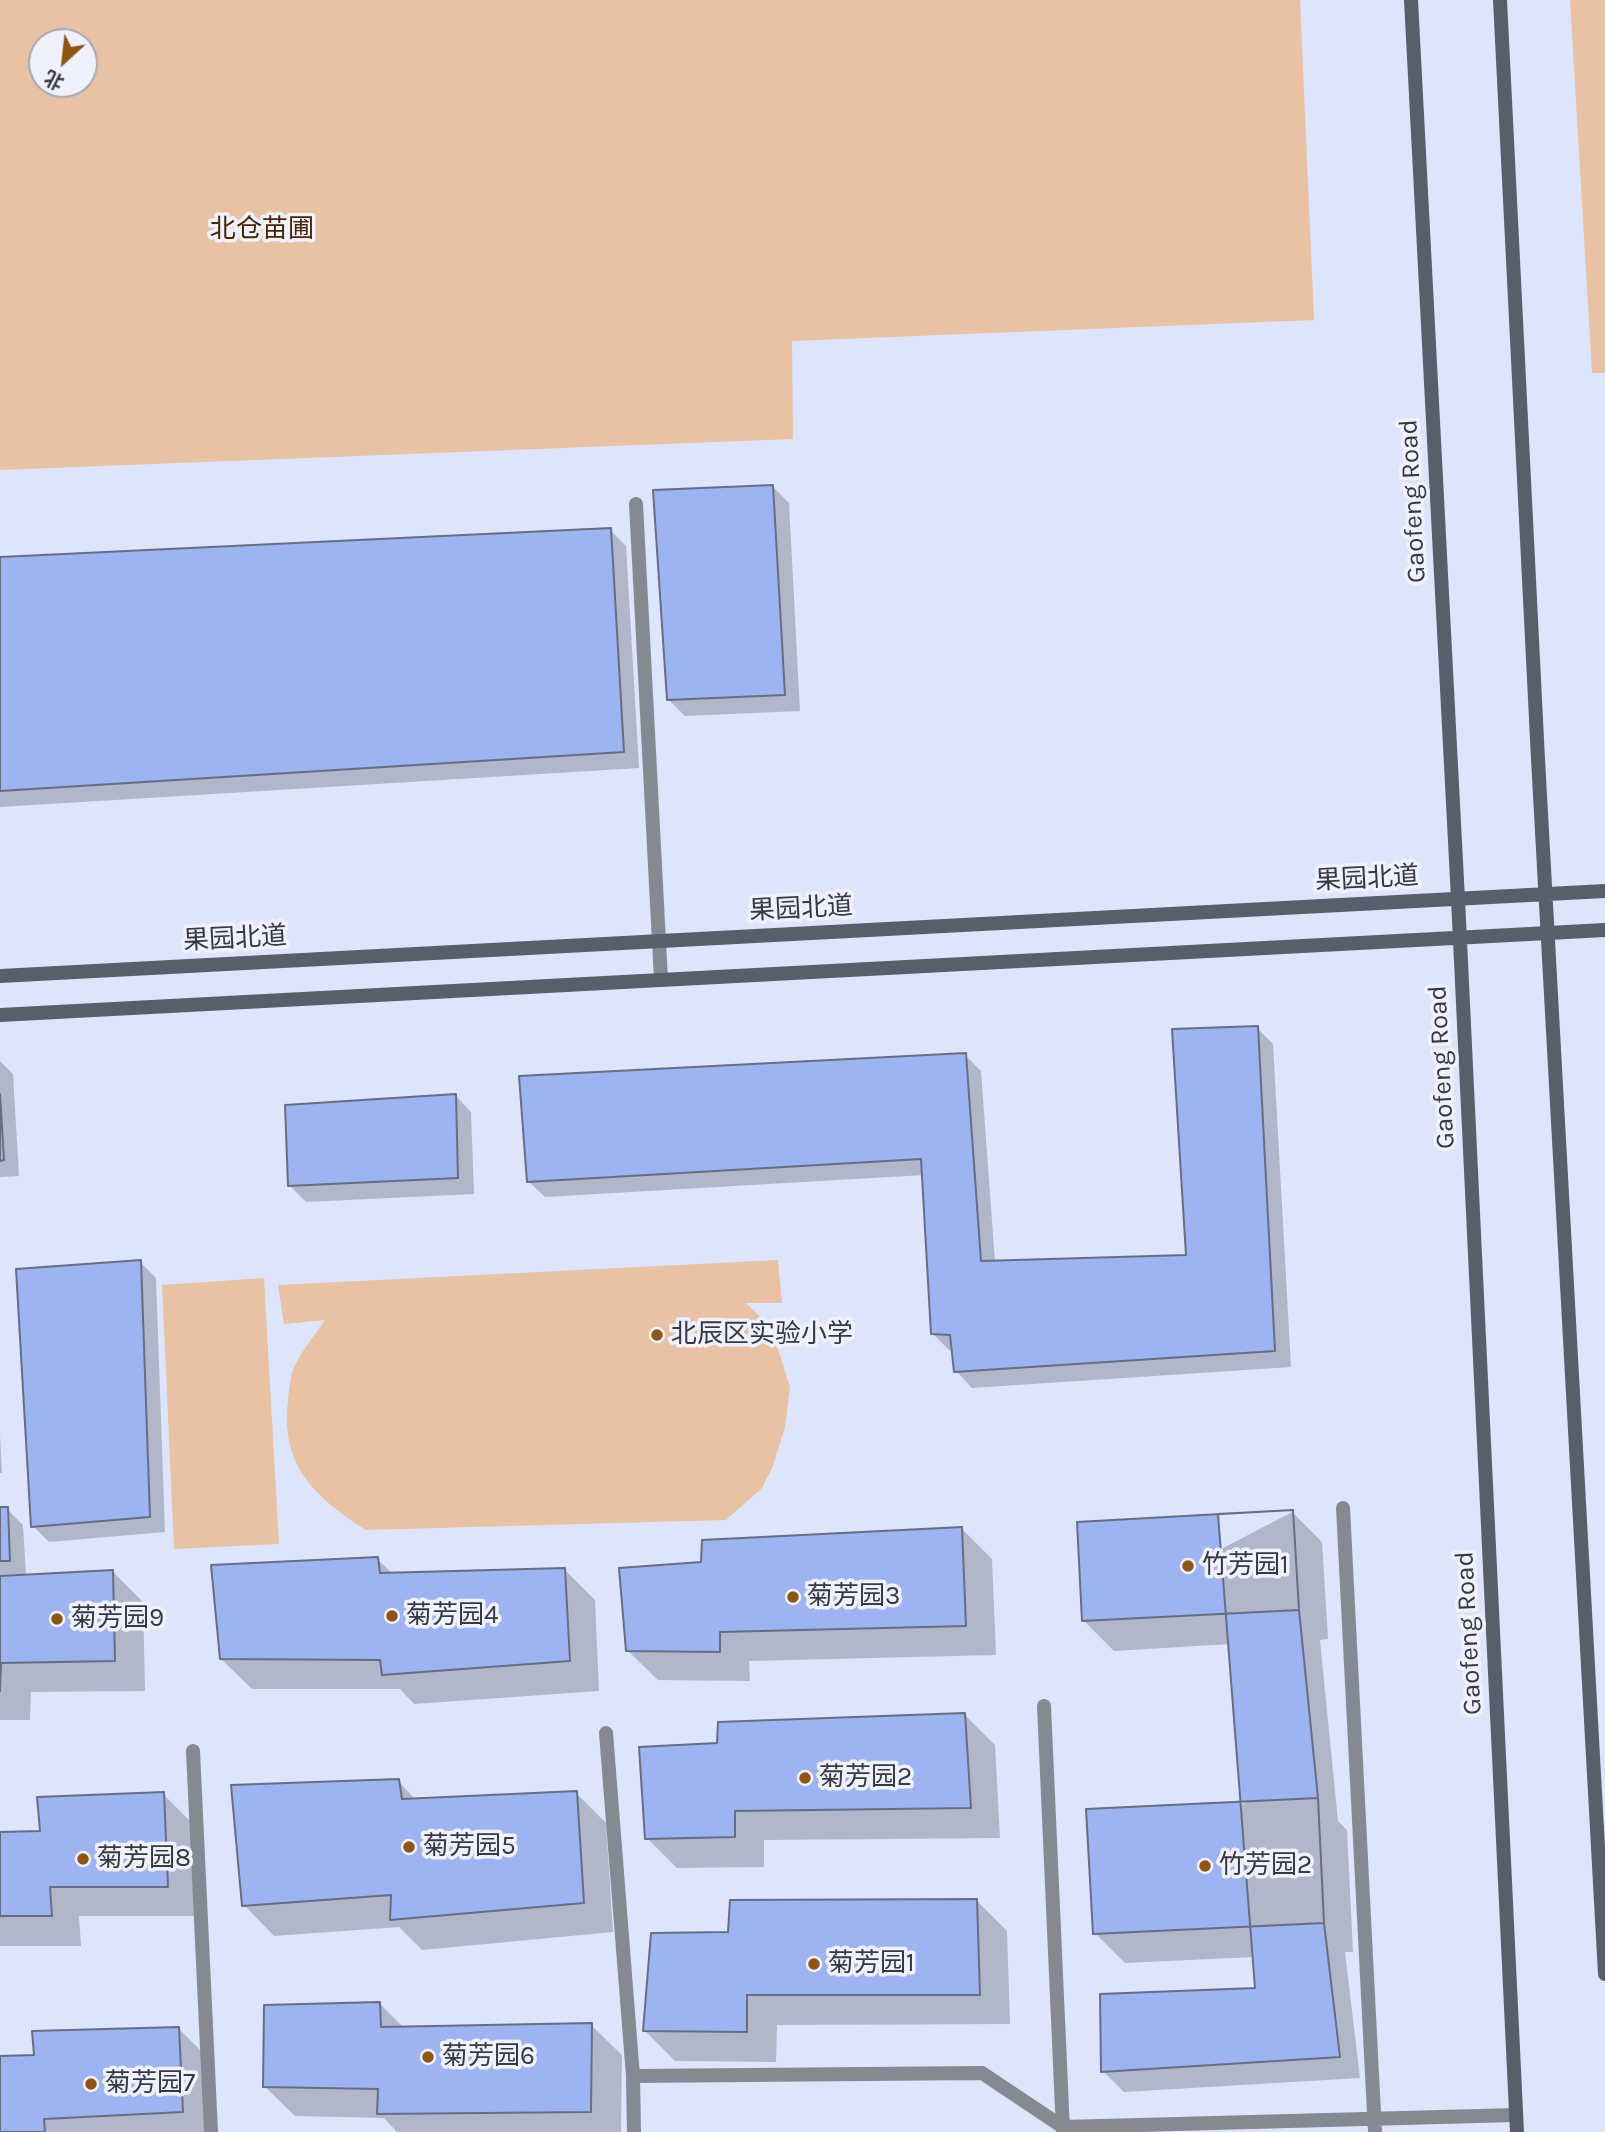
<!DOCTYPE html>
<meta charset="utf-8">
<style>
body{margin:0}
#map{position:relative;width:1605px;height:2132px;overflow:hidden;background:#dce5fc;font-family:Karla,"Noto Sans SC",sans-serif}
canvas{display:block}
.north{position:absolute;left:28px;top:28px;width:70px;height:70px;box-sizing:border-box;background:#eff2fc;border:2px solid #a5a8b2;border-radius:50%;rotate:207deg;font-size:19px;font-weight:700;line-height:28px;text-align:center;color:#363942}
.north::after{content:'';display:block;margin:auto;width:24px;height:32px;background:#905515;clip-path:polygon(50% 0,100% 100%,50% 72%,0 100%)}
</style>
<div id="map">
<canvas width="1605" height="2132"></canvas>
<div class="north">北</div>
</div>
<script>
const context = document.querySelector('canvas').getContext('2d');
context.lineJoin = 'round';
function fillPath(path, color) { context.fillStyle = color; context.fill(path, 'evenodd'); }
function stroke(path, color, width, dash) { context.strokeStyle = color; context.lineWidth = width; context.lineCap = dash ? 'butt' : 'round'; context.setLineDash(dash || []); context.stroke(path); }
function label(font, color, halo, rows, align = 'center') {
  context.font = font + ' Karla,"Noto Sans SC",sans-serif'; context.lineWidth = 7; context.setLineDash([]); context.textBaseline = 'middle'; context.strokeStyle = halo; context.fillStyle = color; for (const [text, x, y, turn = 0] of rows) {
    context.save(); context.translate(x, y); context.rotate((+turn || 0) * Math.PI / 180); context.textAlign = isNaN(turn) ? turn : align; if (halo) context.strokeText(text, 0, 0); context.fillText(text, 0, 0); context.restore();
  }
}
fillPath(new Path2D(`
 M 0,0 L 1300,0 L 1314,320 L 792,341 L 793,439 L 0,470 ZM 42,42 L 84,42 L 84,84 L 42,84 Z
 M 1570,0 L 1605,0 L 1605,373 L 1592,373 Z
 M 778,1260 L 782,1303 L 746,1303 L 763,1320 L 779,1352 L 790,1388 L 785,1427 L 773,1466 L 762,1488 L 726,1520 L 366,1530 C 316,1498 280,1466 288,1401 C 289,1390 290,1375 295,1365 C 303,1349 315,1335 325,1320 L 284,1324 L 278,1285 Z
 M 264,1278 L 279,1544 L 174,1549 L 162,1285 Z`), '#e8c2a3');
fillPath(new Path2D(`
 M 773,487 L 789,503 L 800,711 L 685,716 L 669,700 Z
 M 610,530 L 626,546 L 639,768 L 0,807 L 0,559 Z
 M 1257,1028 L 1273,1044 L 1291,1367 L 972,1388 L 956,1371 L 954,1350 L 949,1350 L 933,1334 L 924,1175 L 545,1197 L 528,1181 L 965,1055 L 981,1071 L 995,1262 L 1188,1256 Z
 M 0,1061 L 13,1074 L 19,1176 L 0,1177 Z
 M 455,1095 L 471,1112 L 474,1194 L 306,1202 L 290,1186 Z
 M 140,1262 L 156,1278 L 165,1532 L 49,1542 L 33,1526 Z
 M 0,1434 L 2,1473 L 0,1473 Z
 M 0,1509 L 7,1509 L 23,1525 L 26,1576 L 113,1572 L 143,1602 L 145,1691 L 31,1692 L 30,1720 L 0,1720 Z
 M 1292,1512 L 1322,1542 L 1328,1639 L 1320,1640 L 1338,1821 L 1347,1830 L 1353,1952 L 1345,1952 L 1360,2078 L 1124,2092 L 1103,2071 L 1257,1990 L 1254,1957 L 1125,1963 L 1095,1933 L 1244,1803 L 1230,1644 L 1114,1651 L 1084,1621 Z
 M 962,1529 L 992,1559 L 996,1655 L 749,1661 L 750,1681 L 658,1680 L 627,1650 L 703,1563 Z
 M 377,1559 L 393,1574 L 564,1569 L 595,1600 L 599,1691 L 414,1704 L 400,1689 L 252,1689 L 221,1659 Z
 M 965,1715 L 995,1745 L 1000,1838 L 764,1840 L 764,1867 L 677,1868 L 647,1838 L 719,1745 Z
 M 398,1781 L 416,1800 L 576,1793 L 606,1823 L 613,1932 L 422,1950 L 399,1927 L 274,1936 L 244,1905 Z
 M 163,1794 L 193,1824 L 197,1916 L 79,1916 L 81,1946 L 0,1946 L 0,1834 L 42,1833 Z
 M 976,1900 L 1007,1931 L 1010,2024 L 777,2025 L 776,2062 L 675,2061 L 645,2031 L 729,1933 Z
 M 379,2003 L 405,2029 L 591,2025 L 622,2055 L 621,2132 L 397,2132 L 384,2118 L 295,2116 L 264,2086 Z
 M 179,2029 L 209,2059 L 212,2132 L 0,2132 L 0,2057 L 35,2056 Z`), '#0003');
const building = new Path2D(`
 M 773,485 L 785,695 L 667,700 L 653,490 Z
 M 611,528 L 624,752 L 0,791 L 0,557 Z
 M 1258,1026 L 1275,1351 L 954,1372 L 950,1335 L 931,1334 L 921,1159 L 527,1182 L 519,1076 L 966,1053 L 981,1261 L 1186,1255 L 1172,1029 Z
 M 0,1094 L 4,1160 L 0,1161 Z
 M 456,1094 L 458,1178 L 288,1186 L 285,1105 Z
 M 141,1260 L 150,1517 L 31,1527 L 16,1269 Z
 M 0,1507 L 8,1507 L 10,1561 L 0,1561 Z
 M 1293,1510 L 1299,1610 L 1082,1621 L 1077,1522 Z
 M 1293,1510 L 1299,1610 L 1318,1798 L 1324,1923 L 1340,2057 L 1101,2072 L 1100,1994 L 1255,1988 L 1218,1514 Z
 M 962,1527 L 966,1626 L 720,1632 L 720,1652 L 626,1651 L 619,1568 L 701,1562 L 702,1540 Z
 M 378,1557 L 380,1573 L 565,1568 L 570,1661 L 382,1675 L 380,1660 L 220,1659 L 211,1565 Z
 M 113,1570 L 115,1661 L 1,1663 L 0,1691 L 0,1576 Z
 M 965,1713 L 971,1808 L 735,1811 L 735,1837 L 645,1839 L 639,1747 L 717,1743 L 718,1722 Z
 M 399,1779 L 402,1799 L 577,1791 L 584,1903 L 390,1920 L 391,1895 L 242,1906 L 231,1785 Z
 M 164,1792 L 168,1887 L 50,1887 L 52,1916 L 0,1916 L 0,1832 L 40,1831 L 37,1797 Z
 M 1318,1798 L 1324,1923 L 1093,1934 L 1086,1809 Z
 M 977,1899 L 980,1995 L 747,1995 L 747,2032 L 643,2031 L 651,1933 L 728,1932 L 730,1900 Z
 M 380,2002 L 381,2027 L 592,2023 L 591,2112 L 377,2114 L 378,2089 L 263,2087 L 264,2005 Z
 M 179,2027 L 183,2112 L 44,2119 L 45,2132 L 0,2132 L 0,2056 L 34,2055 L 32,2031 Z`);
fillPath(building, '#9db3f2');
stroke(building, '#676e82', 2);
stroke(new Path2D(`
 M 636,504 L 661,980
 M 1343,1508 L 1375,2132
 M 1044,1706 L 1063,2131
 M 606,1733 L 633,2076 L 634,2132
 M 193,1751 L 211,2132
 M 633,2076 L 982,2073 L 1063,2127 L 1516,2115`), '#858992', 14);
stroke(new Path2D(`
 M 1411,0 L 1458,899 L 1517,2132
 M 1500,0 L 1538,759 L 1605,1974
 M 0,976 L 1605,891
 M 0,1015 L 1605,930`), '#595e6b', 14);
for (const [x, y, r, color] of [
 [657,1335,7,"#905515"],
 [1188,1566,7,"#905515"],
 [793,1597,7,"#905515"],
 [392,1616,7,"#905515"],
 [57,1619,7,"#905515"],
 [805,1778,7,"#905515"],
 [409,1847,7,"#905515"],
 [83,1859,7,"#905515"],
 [1205,1866,7,"#905515"],
 [814,1964,7,"#905515"],
 [428,2057,7,"#905515"],
 [91,2084,7,"#905515"]
]) { const dot = new Path2D(); dot.arc(x, y, r, 0, 2 * Math.PI); context.fillStyle = color; context.fill(dot); stroke(dot, '#eff2fc', 2.5); }
label('26px', '#4a2600', '#eff2fc', [
 ["北仓苗圃",262,230]
]);
label('26px', '#363942', '#eff2fc', [
 ["Gaofeng Road",1413,501,-93],
 ["果园北道",1367,879,-3],
 ["果园北道",801,909,-3],
 ["果园北道",235,939,-3],
 ["Gaofeng Road",1442,1067,-93],
 ["Gaofeng Road",1469,1633,-93]
]);
label('26px', '#363942', '#eff2fc', [
 ["北辰区实验小学",671,1335],
 ["竹芳园1",1202,1566],
 ["菊芳园3",807,1597],
 ["菊芳园4",406,1616],
 ["菊芳园9",71,1619],
 ["菊芳园2",819,1778],
 ["菊芳园5",423,1847],
 ["菊芳园8",97,1859],
 ["竹芳园2",1219,1866],
 ["菊芳园1",828,1964],
 ["菊芳园6",442,2057],
 ["菊芳园7",105,2084]
], 'left');
</script>
